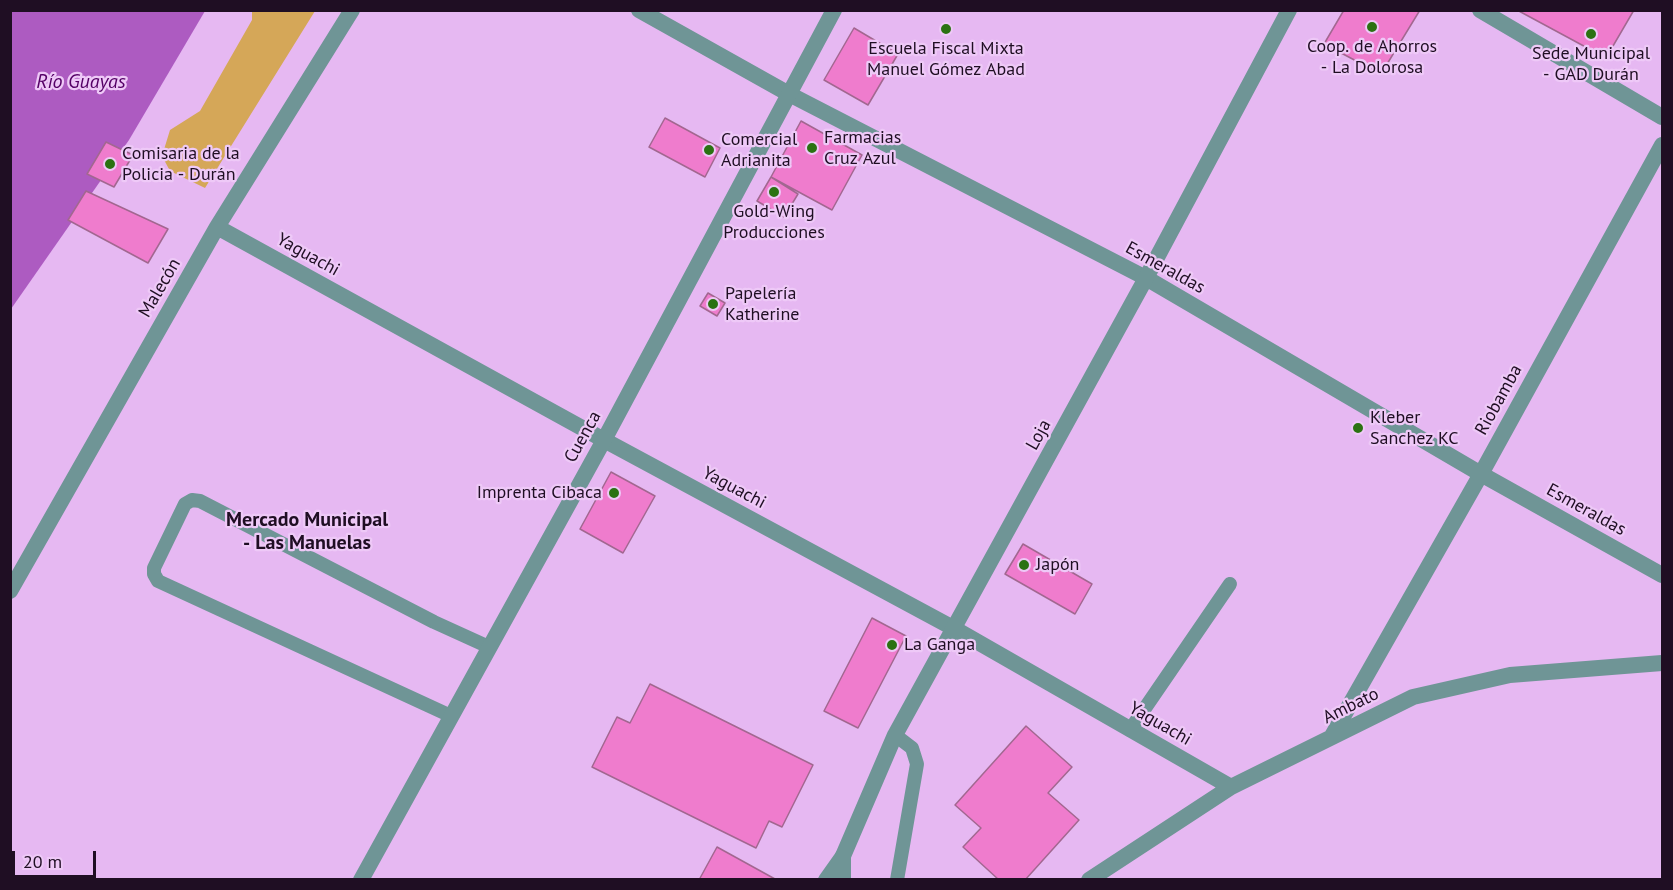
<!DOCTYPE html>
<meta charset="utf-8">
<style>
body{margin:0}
#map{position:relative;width:1673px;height:890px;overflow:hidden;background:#e6b8f2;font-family:"PT Sans",sans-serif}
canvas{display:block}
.frame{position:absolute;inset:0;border:12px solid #1f0e23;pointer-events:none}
.scale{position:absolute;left:12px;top:851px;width:84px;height:27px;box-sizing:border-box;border:3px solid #1f0e23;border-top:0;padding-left:8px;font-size:18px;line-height:21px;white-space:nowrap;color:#1f0e23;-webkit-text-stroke:4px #eec9f7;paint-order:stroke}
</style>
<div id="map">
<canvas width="1673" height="890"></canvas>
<div class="frame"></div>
<div class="scale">20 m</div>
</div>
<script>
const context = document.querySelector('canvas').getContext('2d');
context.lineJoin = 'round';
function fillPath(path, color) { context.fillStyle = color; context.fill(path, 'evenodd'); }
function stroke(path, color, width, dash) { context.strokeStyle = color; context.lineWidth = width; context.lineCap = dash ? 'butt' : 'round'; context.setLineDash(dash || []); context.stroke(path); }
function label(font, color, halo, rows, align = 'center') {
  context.font = font + ' "PT Sans",sans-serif'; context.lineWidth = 4.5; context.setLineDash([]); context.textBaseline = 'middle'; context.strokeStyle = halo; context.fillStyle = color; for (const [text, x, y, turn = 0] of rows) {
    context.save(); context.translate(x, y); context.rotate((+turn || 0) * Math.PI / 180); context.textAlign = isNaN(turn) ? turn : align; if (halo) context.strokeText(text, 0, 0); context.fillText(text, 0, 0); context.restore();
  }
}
fillPath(new Path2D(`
 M 252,11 L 315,11 L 205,188 L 170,171 L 162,156 L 170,130 L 200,111 L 252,20 Z`), '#d5a758');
fillPath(new Path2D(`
 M 11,11 L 205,11 L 129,140 L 11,309 Z`), '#ad5bc1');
const building = new Path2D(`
 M 1344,10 L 1420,10 L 1381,74 L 1324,44 Z
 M 1517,10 L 1634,10 L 1606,58 Z
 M 854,28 L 898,54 L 868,105 L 824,80 Z
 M 665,118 L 720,148 L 705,177 L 649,147 Z
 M 801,121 L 862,155 L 832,210 L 771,177 Z
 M 106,142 L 133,155 L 114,187 L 87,174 Z
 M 771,177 L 798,194 L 784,217 L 757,201 Z
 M 86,191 L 168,229 L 148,263 L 68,220 Z
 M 708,293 L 725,303 L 717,316 L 700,306 Z
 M 611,472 L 655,496 L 623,553 L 580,529 Z
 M 1023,544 L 1092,584 L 1075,614 L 1005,574 Z
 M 872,618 L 906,636 L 858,728 L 824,711 Z
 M 650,684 L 813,765 L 782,827 L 769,821 L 756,848 L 592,767 L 617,717 L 630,723 Z
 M 1026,726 L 1072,767 L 1048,793 L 1079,820 L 1025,880 L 999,880 L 963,847 L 981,828 L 955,805 Z
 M 717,847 L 775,879 L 774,880 L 699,880 Z`);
fillPath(building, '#ef7ccd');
stroke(building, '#a26790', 1.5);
stroke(new Path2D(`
 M 451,716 L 158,581 L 154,574 L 154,568 L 185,504 L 192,500 L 200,501 L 434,622 L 489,647
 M 1130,730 L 1230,584
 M 895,735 L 912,748 L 917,764 L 897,880`), '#6f9596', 14);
stroke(new Path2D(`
 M 639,10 L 789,94 L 1146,278 L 1481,474 L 1662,575
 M 1480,10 L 1662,117
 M 217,227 L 604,440 L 955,629 L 1231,787
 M 10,591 L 217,227 L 352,10
 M 1332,736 L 1481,474 L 1662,145
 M 826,880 L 843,856
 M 1089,880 L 1231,787 L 1413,697 L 1510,675 L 1662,663`), '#6f9596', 16);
stroke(new Path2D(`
 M 361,880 L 604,440 L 834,10
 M 843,880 L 843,856 L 895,735 L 1146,278 L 1289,10`), '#6f9596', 16);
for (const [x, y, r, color] of [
 [1372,27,6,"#2b7212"],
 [946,29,6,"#2b7212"],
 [1591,34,6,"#2b7212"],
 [812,148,6,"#2b7212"],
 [709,150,6,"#2b7212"],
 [110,164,6,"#2b7212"],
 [774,192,6,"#2b7212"],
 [713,304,6,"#2b7212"],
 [1358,428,6,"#2b7212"],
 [614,493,6,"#2b7212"],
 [1024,565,6,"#2b7212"],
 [892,645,6,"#2b7212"]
]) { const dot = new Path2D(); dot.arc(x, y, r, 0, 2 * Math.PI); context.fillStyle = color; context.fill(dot); stroke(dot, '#eec9f7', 2); }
label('18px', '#1f0e23', '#eec9f7', [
 ["Coop. de Ahorros",1372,47,"center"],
 ["- La Dolorosa",1372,68,"center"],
 ["Escuela Fiscal Mixta",946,49,"center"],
 ["Manuel Gómez Abad",946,70,"center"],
 ["Sede Municipal",1591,54,"center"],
 ["- GAD Durán",1591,75,"center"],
 ["Farmacias",824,138],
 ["Cruz Azul",824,159],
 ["Comercial",721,140],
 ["Adrianita",721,161],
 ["Comisaria de la",122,154],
 ["Policia - Durán",122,175],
 ["Gold-Wing",774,212,"center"],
 ["Producciones",774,233,"center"],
 ["Papelería",725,294],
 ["Katherine",725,315],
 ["Kleber",1370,418],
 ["Sanchez KC",1370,439],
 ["Imprenta Cibaca",602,493,"right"],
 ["Japón",1036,565],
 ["La Ganga",904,645]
], 'left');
label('18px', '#1f0e23', '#eec9f7', [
 ["Yaguachi",308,255,29],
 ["Esmeraldas",1165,268,29],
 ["Malecón",160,288,-60],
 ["Riobamba",1499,400,-61],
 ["Loja",1039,435,-61],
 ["Cuenca",583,437,-61],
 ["Yaguachi",734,488,28],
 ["Esmeraldas",1586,510,29],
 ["Ambato",1351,706,-26],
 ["Yaguachi",1160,724,30]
]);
label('italic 20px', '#506', '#eec9f7', [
 ["Río Guayas",81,82]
]);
label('bold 20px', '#1f0e23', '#eec9f7', [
 ["Mercado Municipal",307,520],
 ["- Las Manuelas",307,543]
]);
</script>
